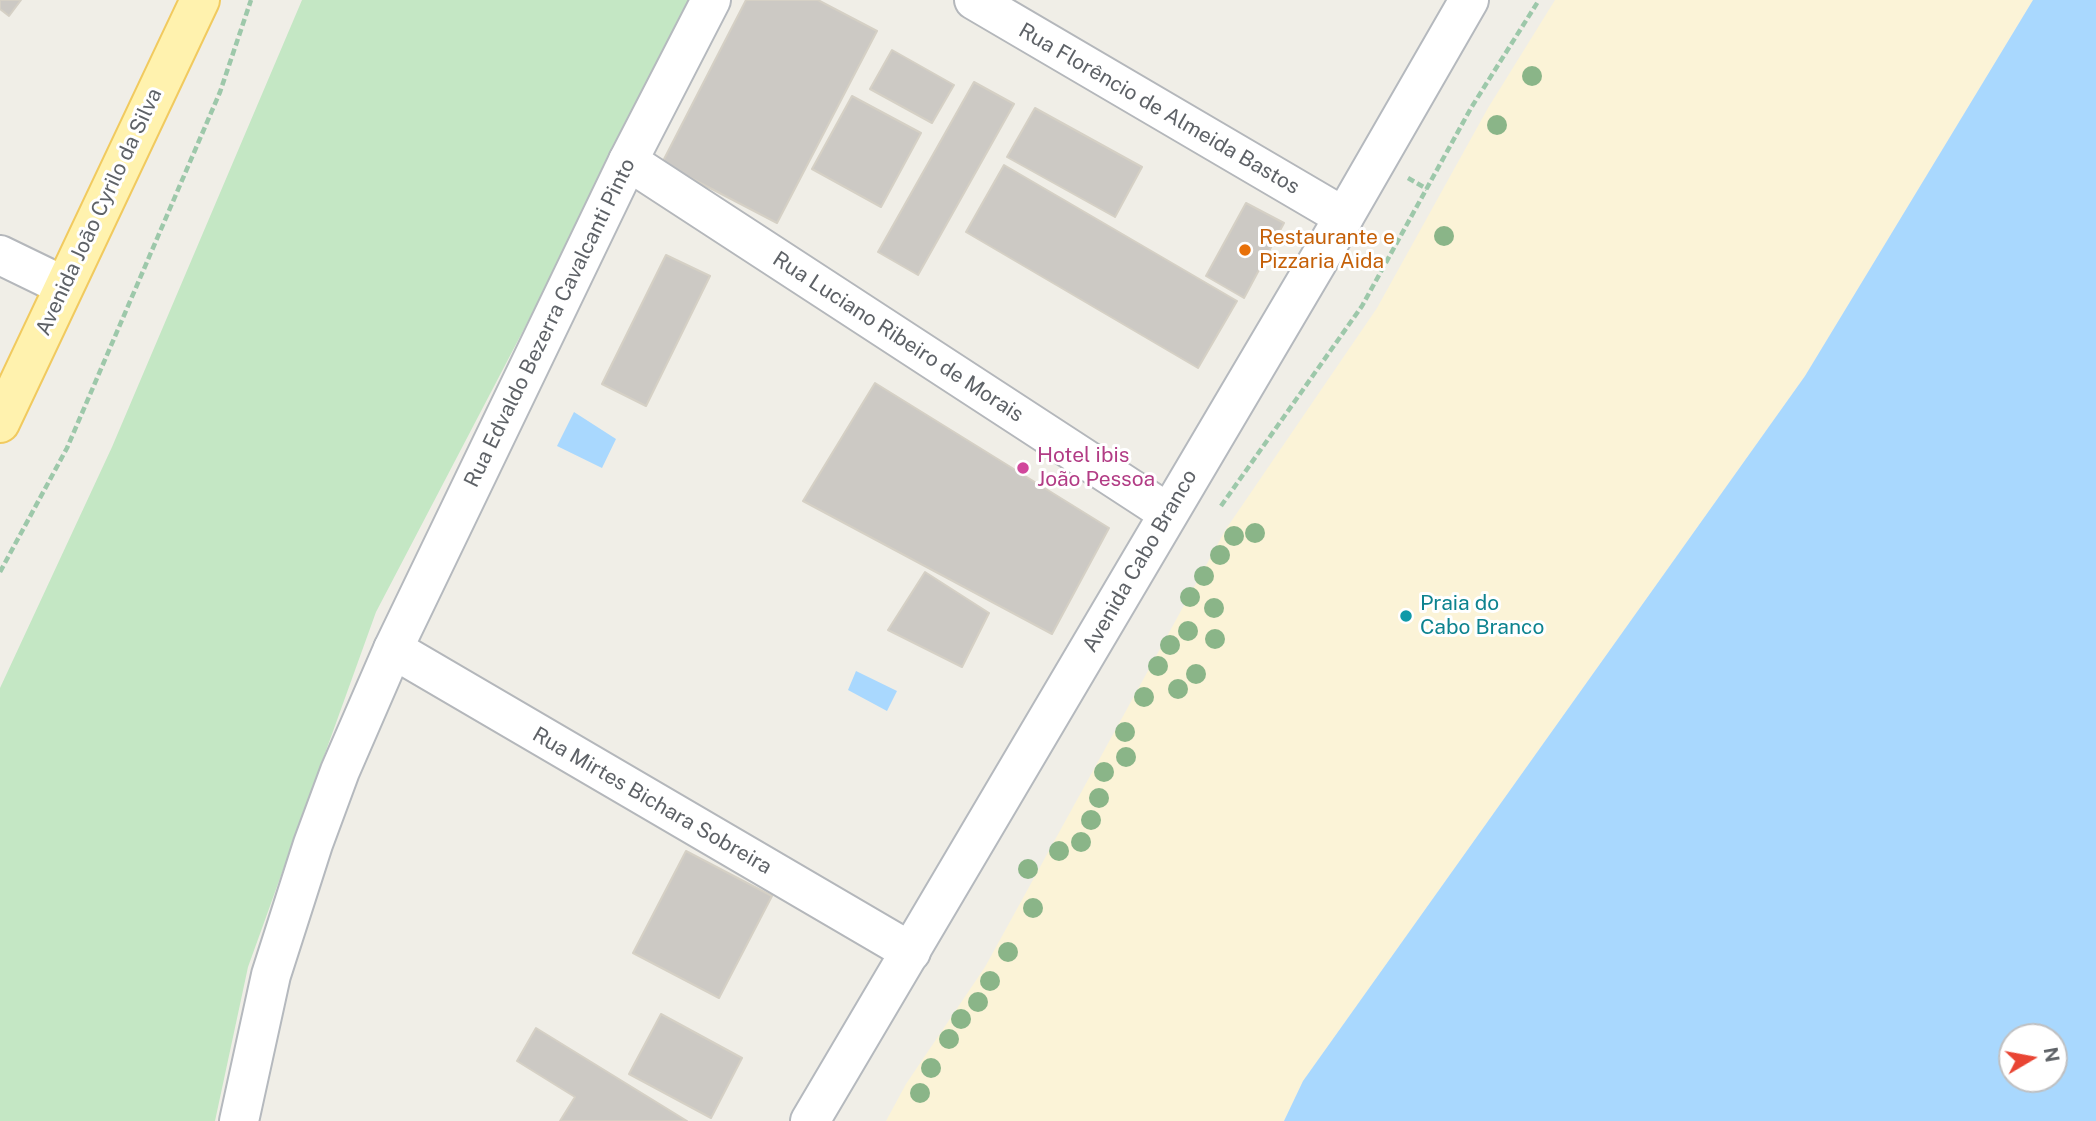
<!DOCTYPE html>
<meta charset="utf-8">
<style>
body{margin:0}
#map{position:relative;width:2096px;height:1121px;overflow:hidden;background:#f0eee7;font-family:"Public Sans",sans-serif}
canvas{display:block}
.north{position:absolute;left:1998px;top:1023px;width:70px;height:70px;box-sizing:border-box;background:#fff;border:2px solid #bfc0c2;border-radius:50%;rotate:80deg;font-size:19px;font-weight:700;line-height:28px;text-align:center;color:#5e6267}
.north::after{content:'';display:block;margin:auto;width:24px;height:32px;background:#e94534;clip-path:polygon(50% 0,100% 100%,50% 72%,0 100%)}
</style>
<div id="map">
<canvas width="2096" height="1121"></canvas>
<div class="north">N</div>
</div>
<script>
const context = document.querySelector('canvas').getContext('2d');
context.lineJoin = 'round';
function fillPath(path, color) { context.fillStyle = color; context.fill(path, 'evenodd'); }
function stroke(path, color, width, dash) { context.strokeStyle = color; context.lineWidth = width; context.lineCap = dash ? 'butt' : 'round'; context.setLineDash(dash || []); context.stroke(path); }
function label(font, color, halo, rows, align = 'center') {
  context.font = font + ' "Public Sans",sans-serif'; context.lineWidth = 6; context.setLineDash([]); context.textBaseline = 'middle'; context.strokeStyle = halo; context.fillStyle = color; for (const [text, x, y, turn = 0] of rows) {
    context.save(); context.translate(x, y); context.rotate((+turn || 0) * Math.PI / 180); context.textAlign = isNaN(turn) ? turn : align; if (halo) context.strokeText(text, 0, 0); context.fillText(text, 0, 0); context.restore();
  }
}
fillPath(new Path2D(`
 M 302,0 L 696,0 L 376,612 L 248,967 L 215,1121 L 0,1121 L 0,688 L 112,447 Z`), '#c4e7c4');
fillPath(new Path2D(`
 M 1555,0 L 2033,0 L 1805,376 L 1303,1081 L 1284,1121 L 886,1121 L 906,1084 L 985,967 L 1226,529 L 1377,308 L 1488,108 Z`), '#fbf3d7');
fillPath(new Path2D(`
 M 2033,0 L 2096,0 L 2096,1121 L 1284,1121 L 1303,1081 L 1805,376 ZM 2012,1037 L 2054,1037 L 2054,1079 L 2012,1079 Z
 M 574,412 L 616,439 L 602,468 L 557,446 Z
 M 856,671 L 897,691 L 887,711 L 848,690 Z`), '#a9d8fe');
const building = new Path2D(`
 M 0,0 L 21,0 L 9,16 L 0,9 Z
 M 746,0 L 818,0 L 877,31 L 777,223 L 662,163 Z
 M 892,50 L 954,85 L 932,123 L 870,89 Z
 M 974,82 L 1014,104 L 918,275 L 878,252 Z
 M 852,96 L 921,133 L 881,207 L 812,169 Z
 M 1035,108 L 1142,167 L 1115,217 L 1007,157 Z
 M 1004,165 L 1237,301 L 1198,368 L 966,232 Z
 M 1246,203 L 1284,223 L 1244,298 L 1206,276 Z
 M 666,255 L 710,276 L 646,406 L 602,384 Z
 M 875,383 L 1109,528 L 1052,634 L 803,501 Z
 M 925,572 L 989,613 L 962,667 L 888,630 Z
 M 686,851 L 772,896 L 719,998 L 633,953 Z
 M 661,1014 L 742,1058 L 711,1118 L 629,1074 Z
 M 536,1028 L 687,1121 L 560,1121 L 575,1097 L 517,1061 Z`);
fillPath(building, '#ccc9c4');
stroke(building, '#d5d0c5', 2);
const street = new Path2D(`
 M 974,0 L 1344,217
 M 628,161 L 1168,513
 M 0,255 L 64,286
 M 393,649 L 911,952`);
const secondary = new Path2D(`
 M 239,1121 L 271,975 L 313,844 L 340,771 L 393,649 L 628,161 L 711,0
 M 810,1121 L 1344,217 L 1469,0`);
const primary = new Path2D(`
 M 0,423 L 200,0`);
stroke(street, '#b4b7bb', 42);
stroke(secondary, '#b5b9be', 42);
stroke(primary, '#f1ca5f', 42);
stroke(new Path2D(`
 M 1408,178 L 1427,189
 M 1221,506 L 1362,306 L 1471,108 L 1539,0
 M 0,572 L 67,448 L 220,92 L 251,0`), '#9dc8aa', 4.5, [7, 3.5]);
stroke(street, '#fff', 38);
stroke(secondary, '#fff', 38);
stroke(primary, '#fff2ae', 38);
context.fillStyle = '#8ab588';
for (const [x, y] of [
 [1532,76],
 [1497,125],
 [1444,236],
 [1255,533],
 [1234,536],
 [1220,555],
 [1204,576],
 [1190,597],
 [1214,608],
 [1188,631],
 [1215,639],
 [1170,645],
 [1158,666],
 [1196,674],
 [1178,689],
 [1144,697],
 [1125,732],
 [1126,757],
 [1104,772],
 [1099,798],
 [1091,820],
 [1081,842],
 [1059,851],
 [1028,869],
 [1033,908],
 [1008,952],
 [990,981],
 [978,1002],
 [961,1019],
 [949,1039],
 [931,1068],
 [920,1093]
]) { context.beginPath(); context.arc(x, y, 10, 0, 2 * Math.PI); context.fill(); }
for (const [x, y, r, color] of [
 [1245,250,7,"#e8710a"],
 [1023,468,7,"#d1479c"],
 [1406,616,7,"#0f9aa8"]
]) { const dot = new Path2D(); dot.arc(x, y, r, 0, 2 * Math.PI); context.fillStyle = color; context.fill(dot); stroke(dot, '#fff', 2.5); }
label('21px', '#5e6267', '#fff', [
 ["Rua Florêncio de Almeida Bastos",1159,109,30],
 ["Avenida João Cyrilo da Silva",99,212,-65],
 ["Rua Edvaldo Bezerra Cavalcanti Pinto",550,323,-64],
 ["Rua Luciano Ribeiro de Morais",898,337,33],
 ["Avenida Cabo Branco",1140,561,-60],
 ["Rua Mirtes Bichara Sobreira",652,801,30]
]);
label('21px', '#c56008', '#fff', [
 ["Restaurante e",1259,238],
 ["Pizzaria Aida",1259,262]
], 'left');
label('21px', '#b23c85', '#fff', [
 ["Hotel ibis",1037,456],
 ["João Pessoa",1037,480]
], 'left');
label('21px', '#0d838f', '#fff', [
 ["Praia do",1420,604],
 ["Cabo Branco",1420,628]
], 'left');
</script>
